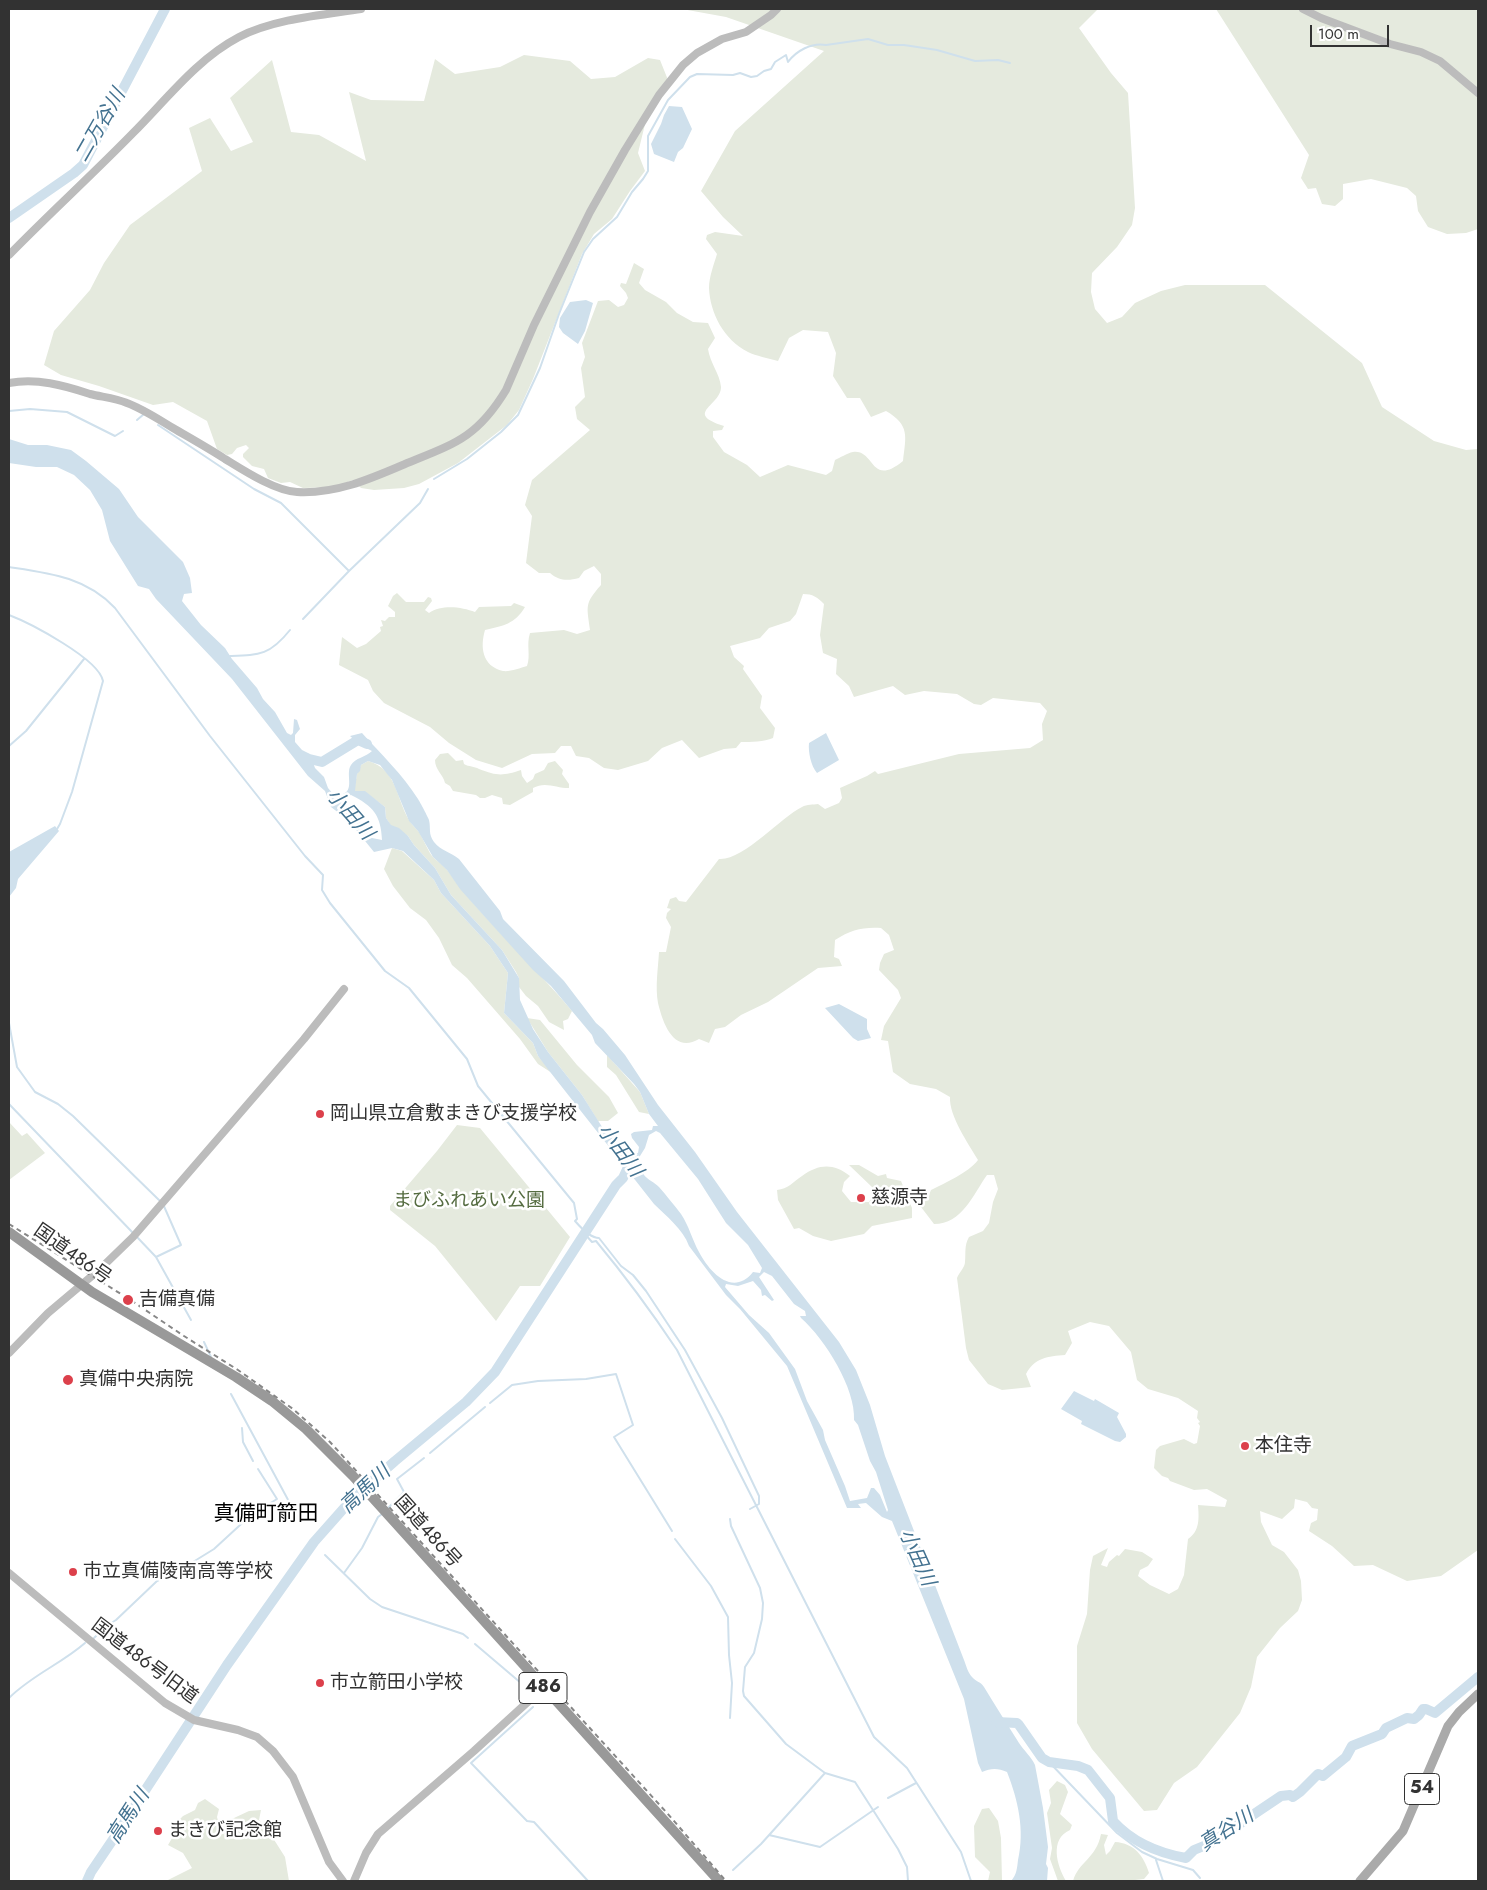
<!DOCTYPE html>
<meta charset="utf-8">
<style>
body{margin:0}
#map{position:relative;width:1487px;height:1890px;overflow:hidden;background:#fff;font-family:Jost,sans-serif}
canvas{display:block}
.frame{position:absolute;inset:0;border:10px solid #323232;pointer-events:none}
.scale{position:absolute;left:1310px;top:25px;width:79px;height:22px;box-sizing:border-box;border:2px solid #323232;border-top:0;padding-left:6px;font-size:15px;line-height:18px;white-space:nowrap;color:#323232;-webkit-text-stroke:4px #fff;paint-order:stroke}
</style>
<div id="map">
<canvas width="1487" height="1890"></canvas>
<div class="frame"></div>
<div class="scale">100 m</div>
</div>
<script>
const context = document.querySelector('canvas').getContext('2d');
context.lineJoin = 'round';
function fillPath(path, color) { context.fillStyle = color; context.fill(path, 'evenodd'); }
function stroke(path, color, width, dash) { context.strokeStyle = color; context.lineWidth = width; context.lineCap = dash ? 'butt' : 'round'; context.setLineDash(dash || []); context.stroke(path); }
function label(font, color, halo, rows, align = 'center') {
  context.font = font + ' Jost,"Noto Sans JP",sans-serif'; context.lineWidth = 5; context.setLineDash([]); context.textBaseline = 'middle'; context.strokeStyle = halo; context.fillStyle = color; for (const [text, x, y, turn = 0] of rows) {
    context.save(); context.translate(x, y); context.rotate((+turn || 0) * Math.PI / 180); context.textAlign = isNaN(turn) ? turn : align; if (halo) context.strokeText(text, 0, 0); context.fillText(text, 0, 0); context.restore();
  }
}
fillPath(new Path2D(`
 M 682,9 L 1098,9 L 1079,28 L 1111,73 L 1128,93 L 1135,208 L 1132,225 L 1117,247 L 1092,273 L 1091,292 L 1095,309 L 1107,323 L 1122,317 L 1135,303 L 1161,291 L 1185,285 L 1265,285 L 1362,363 L 1382,407 L 1434,441 L 1466,450 L 1478,449 L 1478,1550 L 1441,1576 L 1407,1581 L 1373,1565 L 1354,1566 L 1332,1546 L 1309,1531 L 1311,1523 L 1317,1520 L 1318,1509 L 1312,1508 L 1307,1502 L 1295,1499 L 1294,1508 L 1282,1519 L 1260,1511 L 1261,1522 L 1272,1545 L 1284,1552 L 1298,1570 L 1301,1581 L 1302,1600 L 1298,1611 L 1280,1628 L 1257,1657 L 1251,1687 L 1240,1713 L 1197,1767 L 1174,1783 L 1157,1810 L 1144,1811 L 1092,1749 L 1077,1723 L 1077,1646 L 1087,1614 L 1090,1570 L 1093,1556 L 1108,1548 L 1101,1565 L 1107,1567 L 1109,1562 L 1117,1555 L 1119,1556 L 1125,1549 L 1142,1552 L 1153,1559 L 1148,1566 L 1140,1570 L 1138,1576 L 1150,1585 L 1169,1594 L 1178,1589 L 1184,1575 L 1188,1539 C 1200,1531 1199,1518 1198,1505 L 1225,1507 L 1227,1500 L 1207,1489 L 1194,1490 L 1170,1481 L 1168,1478 L 1162,1476 L 1154,1468 L 1156,1450 L 1160,1446 L 1184,1439 L 1194,1444 L 1197,1443 L 1200,1426 L 1198,1423 L 1200,1422 L 1197,1418 L 1198,1411 L 1178,1398 L 1148,1389 L 1137,1380 L 1131,1352 L 1109,1326 L 1090,1322 L 1068,1331 L 1072,1343 L 1065,1355 C 1048,1356 1034,1358 1026,1374 L 1031,1387 L 1002,1390 L 988,1384 L 969,1360 L 966,1348 L 957,1278 C 959,1273 965,1267 965,1262 C 966,1252 964,1246 969,1237 L 983,1231 L 989,1223 L 993,1202 L 998,1189 L 994,1175 L 987,1175 C 973,1195 962,1224 934,1224 L 921,1207 L 920,1197 L 925,1201 L 927,1200 L 931,1190 C 945,1183 968,1173 978,1160 C 968,1143 949,1116 950,1097 L 936,1089 L 910,1084 L 893,1072 L 888,1041 L 881,1040 L 884,1026 L 901,998 L 898,990 L 879,970 L 880,963 L 884,954 L 894,950 L 889,935 L 881,928 C 862,927 851,930 835,940 L 834,957 L 839,959 L 842,966 L 818,968 L 768,1002 L 741,1015 L 725,1027 L 715,1029 L 709,1043 L 699,1039 C 674,1054 663,1024 658,1003 C 655,987 658,969 659,952 L 666,952 L 671,927 L 666,918 L 667,913 L 671,909 L 667,908 L 670,899 L 676,897 L 679,901 L 686,902 L 719,859 C 743,861 781,817 802,807 C 807,804 813,805 818,804 L 825,809 L 839,803 L 842,798 L 840,788 L 867,776 L 875,771 L 878,774 L 959,754 L 1030,748 L 1043,740 L 1042,724 L 1047,711 L 1040,703 L 993,698 L 981,705 L 974,704 L 957,694 L 924,691 L 905,695 L 893,686 L 854,697 L 849,686 L 836,674 L 837,659 L 823,653 L 820,635 L 824,604 C 817,597 813,594 803,594 L 796,614 L 790,621 L 769,628 L 760,638 L 730,646 L 734,657 L 744,666 L 743,669 L 762,696 L 760,708 L 775,728 L 773,738 C 764,742 751,742 741,742 L 736,748 L 724,749 L 699,758 L 682,740 L 662,748 L 648,761 L 618,770 L 604,768 L 589,758 L 576,756 L 571,746 L 561,746 L 555,753 L 532,754 L 502,768 L 476,760 L 449,743 L 430,727 L 384,703 L 373,691 L 368,680 L 339,665 L 342,637 L 357,648 L 366,644 L 381,631 L 380,627 L 383,626 L 381,620 L 385,621 L 389,617 L 395,617 L 395,612 L 388,606 L 393,596 L 397,593 L 406,602 L 424,602 L 428,597 L 431,598 L 432,601 L 425,610 L 429,613 C 442,604 462,607 475,612 L 479,607 L 511,606 L 514,603 L 525,607 C 515,624 503,626 485,630 C 480,647 482,666 503,671 C 510,672 520,668 527,666 C 531,655 526,645 530,633 L 564,630 L 577,634 L 590,630 C 587,606 584,604 601,585 L 601,574 L 594,566 L 584,571 L 579,578 C 568,581 559,581 550,573 L 539,573 L 526,563 L 532,516 L 525,505 L 532,480 L 590,430 L 577,419 L 575,407 L 585,397 L 581,368 L 585,357 L 582,343 L 598,301 L 609,300 L 618,307 L 624,305 L 628,298 L 626,293 L 620,286 L 621,283 L 626,284 L 634,263 L 644,269 L 639,283 L 645,290 L 666,302 L 677,313 L 693,322 L 708,323 L 715,338 L 708,349 C 710,363 720,374 721,387 C 721,406 683,413 724,426 L 722,430 L 713,431 L 713,437 L 724,452 L 747,465 L 760,477 L 788,465 L 826,475 L 832,471 L 835,460 C 840,458 847,453 853,452 C 875,449 870,488 903,461 C 906,436 910,425 886,411 L 871,417 L 860,398 L 847,398 L 833,376 L 836,353 L 828,332 L 803,330 L 789,338 L 778,361 C 768,358 756,356 748,352 C 724,340 710,313 709,288 C 709,277 714,264 717,254 L 706,239 L 707,235 L 715,232 L 743,236 L 723,217 L 701,191 L 735,131 L 824,51 L 726,17 Z
 M 1216,9 L 1478,9 L 1478,229 L 1466,233 L 1447,234 L 1428,227 L 1418,211 L 1416,196 L 1407,188 L 1371,179 L 1343,184 L 1343,199 L 1335,206 L 1322,204 L 1316,188 L 1308,189 L 1301,178 L 1309,155 Z
 M 524,55 L 570,61 L 591,79 L 615,77 L 648,58 L 660,60 L 668,80 L 647,116 L 638,153 L 645,171 L 630,191 L 612,219 L 594,234 L 582,254 L 533,379 L 519,410 L 507,425 L 458,463 L 419,484 L 404,488 L 374,490 L 361,488 L 353,480 L 334,487 L 303,488 L 290,482 L 281,483 L 268,478 L 264,469 L 252,466 L 243,457 L 243,454 L 249,448 L 246,445 L 237,448 L 232,454 L 227,455 L 217,449 L 207,421 L 173,402 L 153,405 L 99,386 L 61,375 L 44,365 L 54,331 L 90,290 L 104,263 L 130,225 L 202,171 L 189,128 L 210,118 L 231,151 L 253,142 L 230,98 L 272,60 L 291,132 L 319,135 L 366,161 L 349,92 L 371,100 L 424,101 L 435,59 L 455,74 L 500,67 Z
 M 448,753 L 456,761 L 463,760 L 464,764 C 469,767 474,766 479,769 C 497,776 503,776 521,770 L 522,776 L 527,783 L 533,779 L 535,774 L 544,770 L 548,763 L 555,761 L 563,770 L 562,774 L 569,784 L 569,788 C 556,788 545,781 533,788 L 533,792 L 510,805 L 503,804 L 502,798 L 492,795 L 485,798 L 480,798 L 476,795 L 453,791 L 450,786 L 445,783 C 443,774 435,770 435,760 L 440,754 Z
 M 368,761 C 397,769 396,798 409,820 C 412,825 416,828 419,832 C 423,839 426,846 430,853 C 434,860 443,864 448,871 C 485,922 532,963 572,1011 L 568,1019 L 563,1021 L 564,1030 L 549,1022 L 538,1006 L 526,996 L 519,987 L 519,978 L 516,972 L 502,950 L 451,895 L 435,868 L 414,845 L 408,836 L 391,826 L 386,818 L 385,807 L 365,792 L 354,791 L 357,774 L 361,765 Z
 M 392,848 L 402,851 L 434,880 L 441,893 L 490,946 L 508,973 L 504,1013 L 533,1043 L 538,1056 L 552,1073 L 538,1064 L 520,1039 L 467,978 L 452,965 L 439,938 L 426,920 L 410,908 L 393,886 L 384,869 Z
 M 527,1018 L 540,1020 L 577,1065 L 609,1097 L 618,1113 L 608,1121 L 598,1121 L 582,1095 L 548,1052 Z
 M 607,1055 L 640,1092 L 649,1114 L 639,1112 L 616,1075 L 607,1067 Z
 M 9,1122 L 22,1136 L 27,1133 L 45,1153 L 9,1180 Z
 M 457,1125 L 480,1128 L 570,1237 L 540,1286 L 520,1286 L 496,1321 L 435,1246 L 390,1210 L 390,1206 L 437,1151 Z
 M 849,1165 L 859,1165 L 878,1176 L 886,1174 L 887,1178 L 901,1181 L 912,1208 L 912,1218 L 872,1226 L 864,1234 L 831,1241 L 813,1236 L 799,1228 L 794,1229 L 778,1200 L 777,1190 C 788,1189 793,1182 802,1176 C 819,1164 833,1163 850,1176 L 844,1182 L 842,1191 L 851,1202 L 869,1202 L 874,1195 L 873,1188 Z
 M 1057,1781 L 1065,1785 L 1068,1792 L 1060,1814 L 1072,1825 L 1070,1830 C 1049,1839 1057,1866 1066,1881 L 1058,1881 L 1050,1859 L 1052,1848 L 1047,1813 L 1051,1803 L 1049,1790 Z
 M 205,1799 L 219,1809 L 217,1817 L 219,1825 L 249,1811 L 261,1810 L 259,1820 L 266,1827 L 285,1857 L 289,1881 L 162,1881 L 168,1880 L 192,1868 L 183,1853 L 168,1845 L 175,1833 L 174,1825 L 183,1816 L 195,1810 L 198,1803 Z
 M 989,1808 L 998,1821 L 1001,1838 L 1002,1881 L 988,1881 L 990,1872 L 975,1857 L 974,1826 L 982,1809 Z
 M 1101,1834 L 1108,1835 L 1104,1845 L 1106,1855 L 1110,1851 L 1115,1842 C 1134,1843 1144,1856 1149,1873 L 1144,1879 L 1135,1880 L 1134,1881 L 1073,1881 C 1079,1861 1096,1859 1101,1834 Z`), '#e5eade');
fillPath(new Path2D(`
 M 669,106 L 682,107 L 692,129 L 683,148 L 678,152 L 674,162 L 654,154 L 651,144 L 661,124 L 664,115 Z
 M 586,300 L 593,303 L 585,331 L 578,344 L 563,333 L 559,327 L 560,318 L 570,302 Z
 M 9,439 L 28,445 L 47,445 L 71,450 L 86,461 L 119,489 L 138,517 L 183,562 L 190,578 L 192,593 L 184,594 L 182,601 L 201,625 L 225,648 L 232,659 L 257,688 L 263,699 L 275,712 L 287,733 L 291,735 L 293,733 L 294,719 L 297,720 L 300,729 L 295,735 L 295,742 L 302,750 L 310,754 L 315,768 L 324,777 L 328,788 L 334,795 C 359,796 344,775 351,765 C 355,758 366,757 372,751 L 360,745 L 350,736 L 362,733 C 381,754 403,775 418,799 C 420,802 428,817 429,820 C 431,828 428,834 434,842 C 441,851 451,852 459,859 L 500,911 L 503,919 L 564,981 L 596,1023 L 603,1029 L 625,1055 L 658,1105 L 695,1152 L 737,1212 L 839,1342 L 856,1370 L 870,1405 L 885,1456 L 964,1660 C 966,1665 968,1673 972,1677 C 976,1682 980,1681 984,1687 C 995,1705 1007,1724 1019,1743 C 1024,1751 1031,1756 1035,1765 L 1043,1808 L 1048,1847 L 1046,1864 L 1048,1868 L 1047,1881 L 1011,1881 C 1017,1874 1017,1868 1018,1860 C 1025,1830 1018,1800 1007,1772 C 998,1768 991,1768 982,1772 L 978,1763 L 964,1699 L 892,1521 L 882,1517 L 866,1503 L 858,1504 L 861,1508 L 847,1508 L 787,1366 L 740,1309 L 726,1295 L 689,1246 C 683,1229 666,1216 654,1204 L 547,1068 L 538,1056 L 533,1043 L 504,1013 L 508,973 L 490,946 L 441,893 L 434,880 L 403,851 L 392,848 L 374,852 L 348,820 L 331,807 L 325,791 L 308,776 L 232,679 L 156,599 L 149,589 L 138,586 L 110,541 L 102,510 L 90,490 L 74,475 L 57,467 L 36,467 L 9,463 ZM 368,761 L 380,765 L 392,780 L 409,821 L 418,831 L 433,857 L 447,870 L 460,889 L 485,917 L 533,970 L 551,986 L 592,1035 L 595,1043 L 634,1084 L 640,1092 L 649,1114 L 658,1126 L 653,1126 L 652,1130 L 634,1132 L 631,1134 L 632,1138 L 639,1147 L 638,1153 L 630,1154 L 617,1143 L 618,1140 L 610,1136 L 604,1130 L 582,1095 L 548,1052 L 533,1029 L 520,1000 L 519,978 L 502,950 L 451,895 L 435,868 L 414,845 L 408,836 L 399,828 L 391,825 L 386,818 L 385,807 L 365,791 L 355,791 L 357,774 L 360,771 L 361,765 ZM 351,795 C 373,806 381,815 382,840 L 372,838 L 359,819 L 342,803 L 344,798 ZM 656,1131 L 660,1133 L 698,1179 L 726,1223 L 748,1245 L 762,1268 L 760,1273 L 753,1272 C 733,1297 710,1273 699,1252 C 692,1239 689,1226 681,1214 C 674,1205 666,1195 659,1187 C 654,1182 648,1180 644,1175 C 641,1170 640,1162 640,1156 L 645,1148 L 649,1135 ZM 764,1272 L 772,1276 L 794,1304 L 805,1311 L 806,1316 L 800,1316 L 801,1318 C 825,1339 856,1389 854,1420 L 858,1425 L 870,1461 L 876,1472 L 888,1510 L 887,1512 L 880,1495 L 874,1488 L 871,1488 L 867,1498 L 850,1501 L 845,1486 L 825,1440 L 823,1430 L 807,1401 L 795,1369 L 769,1333 L 749,1315 L 725,1287 L 726,1284 L 738,1286 L 753,1281 L 761,1290 L 762,1296 L 765,1295 L 772,1301 L 774,1300 L 759,1277 Z
 M 826,733 L 839,760 L 817,773 C 811,766 808,752 809,743 Z
 M 55,826 L 59,831 L 18,879 L 16,888 L 9,897 L 9,852 Z
 M 839,1004 L 867,1019 L 867,1029 L 871,1038 L 858,1041 L 853,1038 L 825,1008 Z
 M 1074,1391 L 1094,1401 L 1095,1399 L 1119,1413 L 1117,1417 L 1126,1434 L 1126,1437 L 1120,1442 L 1115,1441 L 1081,1424 L 1082,1421 L 1061,1409 Z`), '#cfe0ec');
stroke(new Path2D(`
 M 9,411 L 30,409 L 67,412 L 115,436 L 123,431
 M 137,420 L 144,414
 M 158,425 L 254,489 L 281,503 L 349,571
 M 434,479 L 467,459 L 501,432 L 518,415 L 540,368 L 559,314 L 584,252 L 593,239 L 617,217 L 632,192 L 643,179 L 648,171 L 648,136 L 668,100 L 690,77 L 697,74 L 733,75 L 740,73 L 751,77 L 757,76 L 764,71 L 771,69 L 775,62 L 786,55 L 788,62 C 796,51 812,42 826,45 L 868,39 L 888,45 L 904,45 L 937,50 L 975,61 L 998,60 L 1010,63
 M 9,567 C 49,573 86,577 115,608 L 210,736 L 305,856 L 323,875 L 322,890 L 330,903 L 385,971 L 409,988 L 467,1059 L 478,1086 L 574,1203 L 577,1219 L 575,1221 C 581,1228 590,1238 599,1238 L 621,1266 L 633,1275 L 646,1291 L 685,1350 L 722,1418 L 759,1496 L 759,1504 L 750,1509
 M 9,615 C 30,623 99,659 103,681 L 72,792 L 60,824 L 57,829
 M 303,619 L 349,571 L 420,503 L 428,489
 M 230,656 C 260,655 270,655 290,630
 M 9,746 L 26,731 L 84,659
 M 9,1023 L 17,1067 L 35,1092 L 58,1104 L 73,1116 L 160,1201
 M 9,1104 L 134,1234
 M 584,1233 L 592,1242 L 596,1241 C 626,1277 651,1311 677,1350 L 874,1737 L 907,1768 L 961,1852 L 971,1881
 M 137,1237 L 156,1257 L 191,1320
 M 156,1257 L 181,1245 L 163,1204
 M 204,1342 L 211,1357
 M 231,1394 L 300,1522
 M 490,1403 L 512,1385 L 538,1381 L 586,1379 L 616,1374 L 633,1425 L 614,1437 L 672,1531
 M 242,1428 L 243,1442 L 253,1461
 M 430,1453 L 485,1407
 M 387,1509 L 404,1492 L 397,1479 L 424,1458
 M 730,1519 L 731,1526 L 760,1588 L 763,1603 L 762,1619 L 754,1653 L 745,1667 L 743,1691 L 744,1696 L 786,1744 L 825,1773 L 761,1844 L 733,1870
 M 675,1539 L 711,1586 L 728,1617 L 729,1655 L 732,1683 L 730,1718
 M 312,1540 L 315,1543
 M 325,1555 L 370,1599 L 382,1607 L 463,1634 L 468,1638
 M 344,1573 L 362,1548 L 378,1517 L 382,1514
 M 93,1639 L 106,1626 L 116,1620 L 157,1581 L 180,1570 L 214,1549 L 251,1515 L 277,1499 L 258,1469
 M 475,1644 L 528,1689
 M 9,1698 C 32,1675 61,1664 85,1643
 M 533,1707 L 471,1763 L 527,1821 L 534,1822 L 588,1881
 M 1049,1762 L 1117,1833 L 1142,1852 L 1157,1859 L 1193,1870 L 1200,1878
 M 825,1773 L 855,1782 L 898,1849 L 907,1867 L 908,1881
 M 888,1798 L 916,1783
 M 769,1835 L 820,1847 L 878,1807
 M 1156,1860 L 1163,1881`), '#cfe0ec', 2);
stroke(new Path2D(`
 M 9,218 L 74,173 L 83,165 L 165,9
 M 301,757 L 322,762 L 358,740 L 367,744
 M 996,1722 L 1017,1723 L 1019,1725 L 1042,1758 L 1049,1762 L 1078,1766 L 1088,1770 L 1110,1798 L 1113,1821 C 1132,1842 1158,1853 1186,1858 L 1194,1850 L 1211,1843 L 1281,1796 L 1290,1795 L 1293,1797 L 1300,1792 L 1318,1774 L 1323,1776 L 1346,1757 L 1352,1746 L 1382,1734 L 1386,1728 L 1407,1718 L 1414,1719 L 1419,1715 L 1423,1709 L 1426,1709 L 1435,1713 L 1478,1677
 M 87,1881 L 91,1872 L 114,1838 L 227,1665 L 314,1542 L 353,1498 L 395,1461 L 466,1402 L 495,1372 L 616,1185 L 623,1178 L 629,1165`), '#cfe0ec', 10);
stroke(new Path2D(`
 M 1303,9 L 1321,18 L 1390,44 L 1421,52 L 1440,61 L 1478,93
 M 9,255 C 49,214 92,175 133,133 C 166,100 197,59 239,37 C 274,19 322,15 361,9
 M 9,383 C 37,378 63,385 90,394 C 102,397 115,398 127,403 C 143,409 158,419 173,428 C 190,438 208,448 225,459 C 243,470 275,491 297,492 C 336,494 370,479 405,464 C 454,444 477,438 506,390 L 534,325 L 590,212 L 625,150 L 659,95 L 683,65 L 697,53 L 722,39 L 746,32 L 771,15 L 777,9
 M 9,1353 L 48,1313 L 99,1270 L 133,1237 L 304,1039 L 344,989
 M 9,1573 L 165,1703 L 194,1720 L 238,1730 L 257,1737 L 273,1751 L 293,1777 L 329,1862 L 343,1881
 M 354,1881 L 366,1853 L 378,1834 L 474,1751 L 543,1688`), '#bcbcbc', 8);
stroke(new Path2D(`
 M 1360,1881 L 1403,1831 L 1448,1726 L 1459,1712 L 1478,1694`), '#aaa', 9);
stroke(new Path2D(`
 M 9,1232 L 92,1292 L 236,1377 L 272,1401 L 306,1429 L 353,1476 L 719,1881`), '#999', 10);
stroke(new Path2D(`
 M 9,1224 L 129,1299 L 184,1336 L 238,1370 L 293,1409 L 330,1442 L 667,1813 L 726,1881`), '#878787', 2, [5, 4]);
for (const [x, y, r, color] of [
 [320,1114,5,"#dc404b"],
 [861,1198,5,"#dc404b"],
 [128,1300,6,"#dc404b"],
 [68,1380,6,"#dc404b"],
 [1245,1446,5,"#dc404b"],
 [73,1572,5,"#dc404b"],
 [320,1683,5,"#dc404b"],
 [158,1831,5,"#dc404b"]
]) { const dot = new Path2D(); dot.arc(x, y, r, 0, 2 * Math.PI); context.fillStyle = color; context.fill(dot); stroke(dot, '#fff', 2); }
for (const [x, y, w] of [
 [543,1688,48],
 [1422,1789,35]
]) { const box = new Path2D(); box.roundRect(x - w / 2, y - 15.5, w, 31, 4); context.fillStyle = '#fff'; context.fill(box); stroke(box, '#323232', 1); }
label('bold 18px', '#323232', null, [
 ["486",543,1688],
 ["54",1422,1789]
]);
label('19px', '#323232', '#fff', [
 ["岡山県立倉敷まきび支援学校",330,1114],
 ["慈源寺",871,1198],
 ["吉備真備",139,1300],
 ["真備中央病院",79,1380],
 ["本住寺",1255,1446],
 ["市立真備陵南高等学校",83,1572],
 ["市立箭田小学校",330,1683],
 ["まきび記念館",168,1831]
], 'left');
label('19px', '#556c41', '#fff', [
 ["まびふれあい公園",469,1201]
]);
label('19px', '#323232', '#fff', [
 ["国道486号",72,1255,35],
 ["国道486号",427,1532,48],
 ["国道486号旧道",144,1662,37]
]);
label('italic 20px', '#437290', '#fff', [
 ["二万谷川",101,126,-60],
 ["小田川",349,815,49],
 ["小田川",619,1151,53],
 ["高馬川",366,1490,-43],
 ["小田川",916,1558,66],
 ["高馬川",129,1817,-57],
 ["真谷川",1227,1831,-33]
]);
label('21px', '#000', '#fff', [
 ["真備町箭田",266,1515]
]);
</script>
